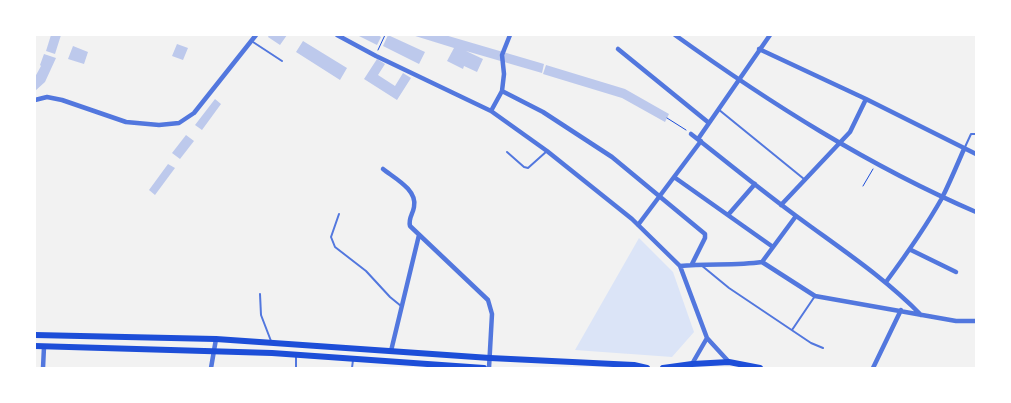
<!DOCTYPE html>
<style>
body{margin:0}
#map{position:relative;width:1011px;height:403px;overflow:hidden;background:#f2f2f2;font-family:"Fira Sans Condensed",sans-serif}
canvas{display:block}
.frame{position:absolute;inset:0;border:36px solid #fff;pointer-events:none}
</style>
<div id="map">
<canvas width="1011" height="403"></canvas>
<div class="frame"></div>
</div>
<script>
const context = document.querySelector('canvas').getContext('2d');
context.lineJoin = 'round';
function fillPath(path, color) { context.fillStyle = color; context.fill(path, 'evenodd'); }
function stroke(path, color, width, dash) { context.strokeStyle = color; context.lineWidth = width; context.lineCap = dash ? 'butt' : 'round'; context.setLineDash(dash || []); context.stroke(path); }
fillPath(new Path2D(`
 M 639,238 L 673,272 L 694,332 L 672,357 L 575,350 Z`), '#dbe4f7');
fillPath(new Path2D(`
 M 51,35 L 61,35 L 55,54 L 46,51 Z
 M 269,35 L 287,35 L 280,45 L 268,37 Z
 M 357,35 L 378,35 L 381,37 L 377,45 Z
 M 388,35 L 425,52 L 419,64 L 383,46 Z
 M 412,35 L 445,35 L 544,64 L 542,73 L 466,51 L 483,59 L 477,72 L 464,66 L 463,69 L 447,61 L 454,48 Z
 M 303,41 L 347,68 L 340,80 L 296,52 Z
 M 177,44 L 188,48 L 183,60 L 172,56 Z
 M 73,46 L 88,52 L 84,64 L 68,59 Z
 M 44,54 L 56,58 L 45,82 L 35,91 L 35,77 L 41,66 L 40,65 Z
 M 377,59 L 385,64 L 378,75 L 395,86 L 403,73 L 411,78 L 397,100 L 364,79 Z
 M 546,65 L 625,89 L 669,114 L 665,122 L 622,98 L 543,74 Z
 M 215,99 L 221,104 L 202,130 L 195,125 Z
 M 186,135 L 194,141 L 180,159 L 172,153 Z
 M 168,164 L 175,168 L 155,195 L 149,190 Z`), '#bdc9ec');
stroke(new Path2D(`
 M 378,50 L 385,35
 M 667,118 L 686,130
 M 863,186 L 873,169`), '#1d4ed8', 1);
stroke(new Path2D(`
 M 253,42 L 282,61
 M 718,109 L 804,179
 M 965,147 L 971,134 L 976,134
 M 507,152 L 524,167 L 528,168 L 547,151
 M 339,214 L 331,237 L 335,247 L 366,271 L 390,297 L 401,306
 M 701,265 L 729,288 L 811,343 L 823,348
 M 260,294 L 261,315 L 271,341
 M 792,330 L 815,296
 M 296,368 L 296,357
 M 352,368 L 353,360`), '#5277de', 2);
stroke(new Path2D(`
 M 337,35 L 376,56 L 491,111 L 547,151 L 632,219 L 680,266 L 707,338 L 729,362
 M 675,35 C 770,103 869,166 976,212
 M 618,49 L 709,123
 M 759,49 L 866,99 L 976,154
 M 502,91 L 543,112 L 612,157 L 705,234 L 705,238 L 692,264
 M 35,100 L 47,97 L 62,100 L 126,122 L 159,125 L 179,123 L 194,113 L 256,35
 M 491,111 L 502,91 L 504,74 L 502,55 L 510,35
 M 691,134 C 727,162 762,191 799,218 C 841,249 885,278 921,315
 M 698,139 L 770,35
 M 383,169 C 394,178 418,190 414,207 C 413,214 408,218 410,226 L 488,300 L 492,314 L 489,368
 M 674,177 L 773,247
 M 781,205 L 850,132 L 866,99
 M 728,215 L 755,184
 M 638,225 L 701,141
 M 911,250 L 956,272
 M 762,262 L 815,296 L 956,321 L 976,321
 M 680,266 C 707,263 735,266 762,262 L 796,216
 M 886,282 C 906,255 925,228 942,198 C 950,182 957,165 964,149
 M 391,351 L 419,235
 M 692,364 L 707,338
 M 43,368 L 44,347
 M 211,368 L 216,339
 M 873,368 L 901,310`), '#5277de', 4.5);
stroke(new Path2D(`
 M 35,335 L 216,339 L 490,358 L 634,365 L 647,368
 M 35,346 L 272,353 L 484,368
 M 663,368 L 692,364 L 729,362 L 760,368`), '#1d4ed8', 6);
</script>
